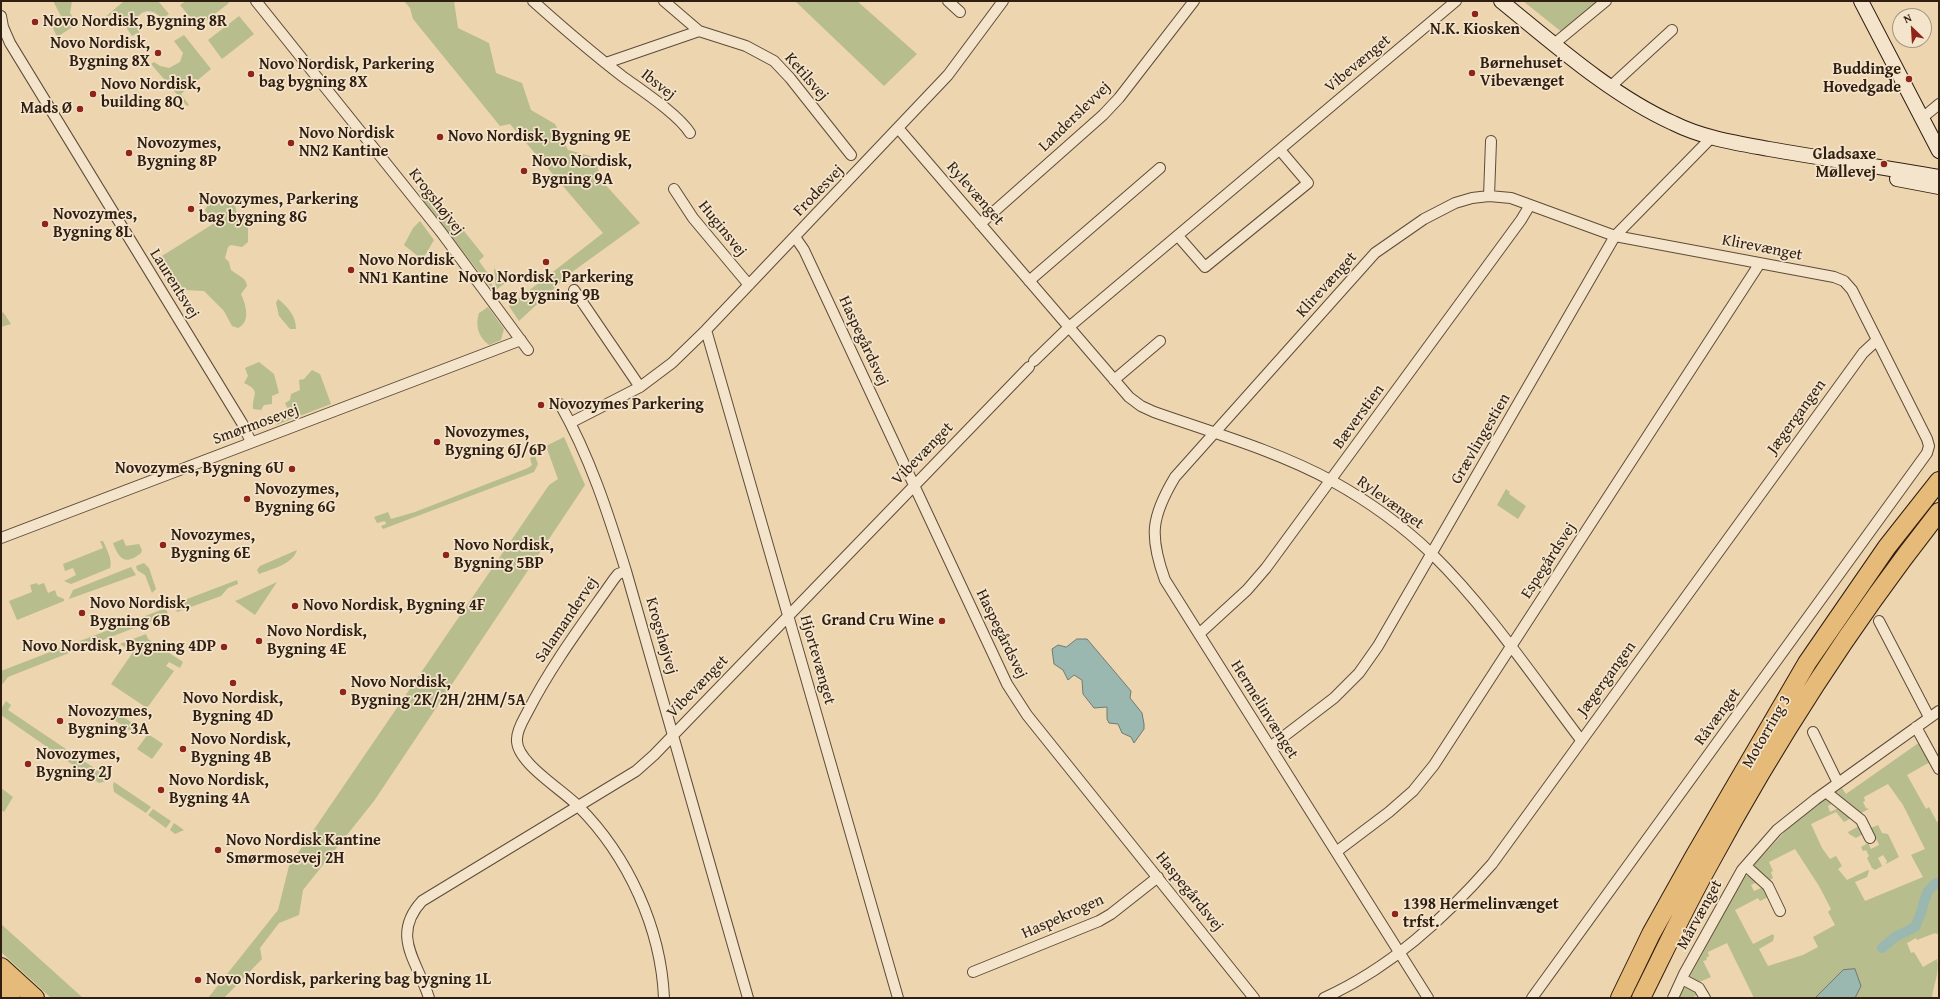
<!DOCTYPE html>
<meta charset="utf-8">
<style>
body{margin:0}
#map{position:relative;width:1940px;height:999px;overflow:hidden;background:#edd5af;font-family:"Gentium Book Plus",serif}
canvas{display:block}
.frame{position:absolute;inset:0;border:2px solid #301e10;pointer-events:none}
.north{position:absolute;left:1892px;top:8px;width:40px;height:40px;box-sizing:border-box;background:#f3e4cb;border:1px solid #a59580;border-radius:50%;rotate:335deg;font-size:11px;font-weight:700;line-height:16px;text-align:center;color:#301e10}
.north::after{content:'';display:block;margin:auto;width:14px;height:18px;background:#8f2418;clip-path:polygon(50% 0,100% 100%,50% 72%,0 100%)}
</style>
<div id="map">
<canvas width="1940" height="999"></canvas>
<div class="frame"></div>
<div class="north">N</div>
</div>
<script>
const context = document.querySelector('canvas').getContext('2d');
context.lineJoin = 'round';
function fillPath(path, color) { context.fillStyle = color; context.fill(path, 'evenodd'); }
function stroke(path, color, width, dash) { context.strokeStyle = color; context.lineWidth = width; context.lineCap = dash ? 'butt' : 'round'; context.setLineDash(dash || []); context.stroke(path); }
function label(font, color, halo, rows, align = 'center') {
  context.font = font + ' "Gentium Book Plus",serif'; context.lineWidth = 3.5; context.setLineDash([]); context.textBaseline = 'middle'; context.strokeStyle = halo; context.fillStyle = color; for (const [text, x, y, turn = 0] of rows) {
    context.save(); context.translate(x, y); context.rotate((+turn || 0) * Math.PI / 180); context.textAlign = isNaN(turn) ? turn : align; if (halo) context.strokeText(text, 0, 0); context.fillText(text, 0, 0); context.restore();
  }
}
fillPath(new Path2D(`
 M 53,1 L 72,1 L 70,13 L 77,24 L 57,37 L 51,24 L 62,18 Z
 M 124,1 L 158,1 L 169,14 L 162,19 C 150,3 129,14 140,32 L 132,36 L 116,12 L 103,19 Z
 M 186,1 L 227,1 L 229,3 L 198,27 L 180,5 Z
 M 404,1 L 454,1 L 458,28 L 489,43 L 496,73 L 522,83 L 531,110 L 555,124 L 568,150 L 594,157 L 602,181 L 640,223 L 572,272 L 519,321 L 509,306 L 603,233 L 510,124 L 500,126 L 413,19 L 410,8 Z
 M 795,1 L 857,1 L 917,54 L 884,86 Z
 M 1523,1 L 1599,1 L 1563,33 Z
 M 239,16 L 254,34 L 222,59 L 208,40 Z
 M 184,35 L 211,69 L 181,94 L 189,105 L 187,106 L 151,64 L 154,62 L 160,66 L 169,68 L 180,62 L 183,53 L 174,41 Z
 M 427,184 L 438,199 L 418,191 Z
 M 419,195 L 429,199 L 441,215 L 448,211 L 484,256 L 479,261 L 491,278 L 493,290 Z
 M 216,196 L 231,200 L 235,205 L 237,214 L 248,223 L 248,242 L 242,247 L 231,245 L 228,247 L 225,258 L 229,262 L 231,270 C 238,276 246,277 247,286 L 241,294 C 246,305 251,322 238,328 L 232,326 L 224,311 L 204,291 L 184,290 L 173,293 L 154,261 L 213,224 L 205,210 L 211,200 Z
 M 420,221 L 434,240 L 424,257 L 419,257 L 404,245 L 413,228 Z
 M 494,268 L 505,283 L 496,290 Z
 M 278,299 C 288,307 296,316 296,329 L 290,329 L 279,316 L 276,303 Z
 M 488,307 L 504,329 L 501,340 L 489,345 C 478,337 475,325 479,313 Z
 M 3,312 L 11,324 L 1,327 L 1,314 Z
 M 259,362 L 274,374 L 279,393 L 272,396 L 272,404 L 264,405 L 261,410 L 253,409 C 252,393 262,392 244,383 L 248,376 L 245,368 Z
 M 312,370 L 320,374 L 331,404 L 276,425 L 288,409 L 285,403 L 290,400 L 291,394 L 300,390 L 299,380 L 304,379 Z
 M 564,437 L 585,485 L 374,801 L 303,890 L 299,915 L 279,923 L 260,948 L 262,959 L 224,998 L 208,998 L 278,910 L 289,866 L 549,485 L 558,479 L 546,446 Z
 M 535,456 L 538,464 L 534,472 L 383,529 L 381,526 L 386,524 L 385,521 L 377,523 L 374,517 L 388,512 L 391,519 L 415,512 L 528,468 L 532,465 L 530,458 Z
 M 1506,489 L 1510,492 L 1509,494 L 1526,506 L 1518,519 L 1497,505 Z
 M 123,539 L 126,546 L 139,544 L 142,550 L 141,553 C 125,566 119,559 113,543 Z
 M 100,541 L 103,541 C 106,548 113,560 110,568 L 71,584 L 64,581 L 76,575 L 73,568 L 65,571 L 63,564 L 103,548 Z
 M 297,550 C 293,564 272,569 259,574 L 257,570 L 260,566 Z
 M 144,563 L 149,568 L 156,589 L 152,593 L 145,575 L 137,570 L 136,566 Z
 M 131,567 L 136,575 L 69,599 L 73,590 Z
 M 237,580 L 238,584 L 228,588 L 221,596 L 177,612 L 174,604 Z
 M 277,582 L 255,615 L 235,601 L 240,599 Z
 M 37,583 L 38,585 L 44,583 L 48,593 L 55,590 L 57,596 L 64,599 L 64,601 L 17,620 L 9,601 L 32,592 L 30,585 Z
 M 166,608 L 168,615 L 82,648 L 80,641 Z
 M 146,634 L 148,639 L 183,662 L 180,668 L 169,662 L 166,666 L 174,671 L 147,708 L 111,684 L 133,652 L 120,644 Z
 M 76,642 L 79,649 L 8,677 L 1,686 L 1,671 Z
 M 6,701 L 11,705 L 8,710 L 109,778 L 107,781 L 99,783 L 1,715 L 1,709 Z
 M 118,713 L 142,730 L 137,736 L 113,719 Z
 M 148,734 L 163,744 L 152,759 L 137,749 Z
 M 1920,742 L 1930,762 L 1907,775 L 1926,809 L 1929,807 L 1937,822 L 1939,821 L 1939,933 L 1936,934 L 1935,933 L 1917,940 L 1916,938 L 1907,943 L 1911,953 L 1914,952 L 1923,967 L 1937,959 C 1940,973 1933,985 1932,998 L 1754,998 L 1727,943 L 1708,952 L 1709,956 L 1706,958 L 1707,960 L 1703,961 L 1711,977 L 1697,983 L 1691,980 L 1690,976 L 1745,876 L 1750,876 L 1757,882 L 1751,885 L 1754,891 L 1761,888 L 1761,886 L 1768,897 L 1760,901 L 1758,898 L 1735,910 L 1753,944 L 1773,934 L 1774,936 L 1773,941 L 1759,949 L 1768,966 L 1803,955 L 1818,947 L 1813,937 L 1835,925 L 1828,912 L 1831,909 L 1819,886 L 1795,849 L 1769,862 L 1773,871 L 1771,872 L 1773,878 L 1768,881 L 1755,870 L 1755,864 L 1790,826 L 1824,799 L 1829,799 L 1833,803 L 1828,806 L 1830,812 L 1839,808 L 1851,818 L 1844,822 L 1836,812 L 1811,824 L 1822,848 L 1830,859 L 1836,856 L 1842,866 L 1838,869 L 1847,880 L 1868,870 L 1869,871 L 1867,877 L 1855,882 L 1865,901 L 1923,877 L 1911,855 L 1925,849 L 1903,805 L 1888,784 L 1864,797 L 1865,801 L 1863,802 L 1866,808 L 1869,809 L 1859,814 L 1836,794 L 1836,790 L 1837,792 L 1842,788 L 1846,794 Z
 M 114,782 L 151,807 L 146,813 L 114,792 L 113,785 Z
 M 1,788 L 13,797 L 4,812 L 1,810 Z
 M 153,809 L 171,821 L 166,828 L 148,815 Z
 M 174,823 L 184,830 L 175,834 L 170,830 Z
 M 1878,825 L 1882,833 L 1888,834 L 1899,857 L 1886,864 L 1887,861 L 1883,855 L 1878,858 L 1882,866 L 1875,870 L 1872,868 L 1867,858 L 1869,856 L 1866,850 L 1863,851 L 1861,847 L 1868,843 L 1871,849 L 1879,845 L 1871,828 Z
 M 1859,826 L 1863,834 L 1856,838 L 1849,834 L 1848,832 Z
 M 1,924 L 83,998 L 51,998 L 1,952 Z
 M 1687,987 L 1699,994 L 1691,998 L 1678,998 L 1683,988 Z`), '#b7bd8c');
const water = new Path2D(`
 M 1077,639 L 1087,639 L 1131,691 L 1130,698 L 1142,713 L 1144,724 L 1144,729 L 1134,743 L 1131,737 L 1122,733 L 1118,724 L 1109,723 L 1107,719 L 1107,707 L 1094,708 L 1083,694 L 1082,680 L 1074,675 L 1068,680 L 1063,670 L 1054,664 L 1052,649 L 1058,645 L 1066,647 Z
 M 1855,969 L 1861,986 L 1855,998 L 1815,998 L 1843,970 Z`);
fillPath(water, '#9ab8b0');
stroke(water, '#707a70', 1);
stroke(new Path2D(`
 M 1882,948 L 1895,937 L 1915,927 L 1921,913 L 1924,902 L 1928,891 L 1936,883`), '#9ab8b0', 10);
const street = new Path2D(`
 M 256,1 L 441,232 L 528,350
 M 533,1 C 562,27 591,52 622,76 C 641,90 678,114 690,133
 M 664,1 L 699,31 L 746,46 L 774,61 L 790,78 L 851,155
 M 948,1 L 960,12
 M 1,16 L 3,27 L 10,43 L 242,423 L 251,442
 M 1554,44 L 1606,1
 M 606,63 L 699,31
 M 1610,87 L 1672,30
 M 1921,119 L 1939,104
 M 898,128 L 1129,397 L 1141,406 L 1154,412 C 1214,433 1277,451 1332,481 C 1368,501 1402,525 1432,554 C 1487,608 1534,678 1581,740
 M 674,189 L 693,218 L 749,285
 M 1489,196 L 1491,141
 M 980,224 L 1103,115 L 1119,98 L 1194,1
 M 1178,236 L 1205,267 L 1308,183 L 1280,150
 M 795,237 L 804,250 L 1007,684 L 1027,715 L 1254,998
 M 1029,281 L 1160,168
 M 574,290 L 640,387
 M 706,330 L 898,998
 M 1034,361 L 1069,327 L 1456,1
 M 1114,380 L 1160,341
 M 560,404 C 590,457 608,513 626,571 L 748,998
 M 570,423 L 640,387 L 672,363 L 706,330 L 948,75 L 1003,1
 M 1,538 L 521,340
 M 626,571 L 618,574 L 614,579 C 584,622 552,664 528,711 C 524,719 517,729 517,739 C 515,762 563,790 578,806 C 628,856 661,928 664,998
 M 1879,621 L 1929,717
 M 1199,634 L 1247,590 L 1266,568 L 1521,220 L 1530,205
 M 1916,727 L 1939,769
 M 1813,732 L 1838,783
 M 1270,747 L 1334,698 L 1359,673 L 1378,646 L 1615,236 L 1711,138
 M 1826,792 L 1861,820 L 1870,838
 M 1336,852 L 1389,812 L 1413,791 L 1434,765 L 1760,263
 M 1746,866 L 1768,886 L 1780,911
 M 973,972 L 1099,921 L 1111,914 L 1158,877
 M 1682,979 L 1699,988 L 1705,998
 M 429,998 C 418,962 390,936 422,901 L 636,771 L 654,755 L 1029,367
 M 1324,998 C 1390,968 1444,919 1492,864 L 1863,353 L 1877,340
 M 1428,998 L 1165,580 C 1149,536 1151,517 1175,477 L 1375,253 L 1424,219 L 1455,203 L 1472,198 L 1489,196 L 1511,198 L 1615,236 L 1834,277 L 1844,281 L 1852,290 L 1927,439 L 1929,446 L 1927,453 L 1532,998
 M 1673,998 L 1684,974 L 1742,870 L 1777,830 L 1816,799 L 1939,711`);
const secondary = new Path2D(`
 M 1501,1 C 1554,44 1611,95 1673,123 C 1703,138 1736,143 1769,149 C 1826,159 1882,167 1939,177
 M 1861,1 L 1939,151
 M 1897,179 L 1939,187`);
const highway = new Path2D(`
 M 1,967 L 35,998
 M 1,989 L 11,998
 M 1620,998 L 1651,934 L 1694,857 L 1807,663 L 1887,547 L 1939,481
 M 1641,998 C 1663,954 1684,909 1708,866 C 1774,744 1853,621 1939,512`);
stroke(street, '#5f4c38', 12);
stroke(secondary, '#301e10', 16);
stroke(highway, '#301e10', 20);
stroke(street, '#f3e4cb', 10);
stroke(secondary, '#f3e4cb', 14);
stroke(highway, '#e6ba78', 18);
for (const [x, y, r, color] of [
 [1475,14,4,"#8f2418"],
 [35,22,4,"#8f2418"],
 [158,53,4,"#8f2418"],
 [1472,73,4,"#8f2418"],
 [251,74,4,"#8f2418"],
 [1909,79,4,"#8f2418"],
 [93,94,4,"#8f2418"],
 [80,109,4,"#8f2418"],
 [440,137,4,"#8f2418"],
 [291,143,4,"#8f2418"],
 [129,153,4,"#8f2418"],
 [1884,164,4,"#8f2418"],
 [524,171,4,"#8f2418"],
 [191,209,4,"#8f2418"],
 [45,224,4,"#8f2418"],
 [546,262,4,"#8f2418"],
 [351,270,4,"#8f2418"],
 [541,405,4,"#8f2418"],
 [437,442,4,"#8f2418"],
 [292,469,4,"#8f2418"],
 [247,499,4,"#8f2418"],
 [163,545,4,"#8f2418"],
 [446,555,4,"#8f2418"],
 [295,606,4,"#8f2418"],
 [82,613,4,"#8f2418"],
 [942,621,4,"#8f2418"],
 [259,641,4,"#8f2418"],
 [224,647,4,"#8f2418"],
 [233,683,4,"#8f2418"],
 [343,692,4,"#8f2418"],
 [60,721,4,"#8f2418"],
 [183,749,4,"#8f2418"],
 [28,764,4,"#8f2418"],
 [161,790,4,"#8f2418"],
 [218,850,4,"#8f2418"],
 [1395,914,4,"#8f2418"],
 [198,980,4,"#8f2418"]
]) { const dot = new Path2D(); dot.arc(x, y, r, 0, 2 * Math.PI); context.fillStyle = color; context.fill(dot); stroke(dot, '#f3e4cb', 1.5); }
label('bold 16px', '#301e10', '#f3e4cb', [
 ["Novo Nordisk, Bygning 8R",43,22],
 ["N.K. Kiosken",1475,30,"center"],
 ["Novo Nordisk,",150,44,"right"],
 ["Bygning 8X",150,62,"right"],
 ["Børnehuset",1480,64],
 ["Vibevænget",1480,82],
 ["Novo Nordisk, Parkering",259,65],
 ["bag bygning 8X",259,83],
 ["Buddinge",1901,70,"right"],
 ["Hovedgade",1901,88,"right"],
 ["Novo Nordisk,",101,85],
 ["building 8Q",101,103],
 ["Mads Ø",72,109,"right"],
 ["Novo Nordisk",299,134],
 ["NN2 Kantine",299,152],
 ["Novo Nordisk, Bygning 9E",448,137],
 ["Novozymes,",137,144],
 ["Bygning 8P",137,162],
 ["Gladsaxe",1876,155,"right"],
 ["Møllevej",1876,173,"right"],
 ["Novo Nordisk,",532,162],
 ["Bygning 9A",532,180],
 ["Novozymes, Parkering",199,200],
 ["bag bygning 8G",199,218],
 ["Novozymes,",53,215],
 ["Bygning 8L",53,233],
 ["Novo Nordisk",359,261],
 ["NN1 Kantine",359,279],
 ["Novo Nordisk, Parkering",546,278,"center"],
 ["bag bygning 9B",546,296,"center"],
 ["Novozymes Parkering",549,405],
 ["Novozymes,",445,433],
 ["Bygning 6J/6P",445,451],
 ["Novozymes, Bygning 6U",284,469,"right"],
 ["Novozymes,",255,490],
 ["Bygning 6G",255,508],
 ["Novozymes,",171,536],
 ["Bygning 6E",171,554],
 ["Novo Nordisk,",454,546],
 ["Bygning 5BP",454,564],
 ["Novo Nordisk,",90,604],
 ["Bygning 6B",90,622],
 ["Novo Nordisk, Bygning 4F",303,606],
 ["Grand Cru Wine",934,621,"right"],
 ["Novo Nordisk,",267,632],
 ["Bygning 4E",267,650],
 ["Novo Nordisk, Bygning 4DP",216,647,"right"],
 ["Novo Nordisk,",351,683],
 ["Bygning 2K/2H/2HM/5A",351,701],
 ["Novo Nordisk,",233,699,"center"],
 ["Bygning 4D",233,717,"center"],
 ["Novozymes,",68,712],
 ["Bygning 3A",68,730],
 ["Novo Nordisk,",191,740],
 ["Bygning 4B",191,758],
 ["Novozymes,",36,755],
 ["Bygning 2J",36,773],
 ["Novo Nordisk,",169,781],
 ["Bygning 4A",169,799],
 ["Novo Nordisk Kantine",226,841],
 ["Smørmosevej 2H",226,859],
 ["1398 Hermelinvænget",1403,905],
 ["trfst.",1403,923],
 ["Novo Nordisk, parkering bag bygning 1L",206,980]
], 'left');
label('16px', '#301e10', '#f3e4cb', [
 ["Vibevænget",1358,64,-40],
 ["Ketilsvej",806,77,49],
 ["Ibsvej",658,85,38],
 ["Landerslevvej",1075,117,-44],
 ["Frodesvej",819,191,-46],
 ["Rylevænget",975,194,49],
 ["Krogshøjvej",436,202,52],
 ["Huginsvej",722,229,51],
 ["Klirevænget",1762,248,11],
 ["Laurentsvej",174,284,58],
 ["Klirevænget",1327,285,-48],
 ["Haspegårdsvej",863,341,65],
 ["Bæverstien",1359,417,-54],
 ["Jægergangen",1797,417,-54],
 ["Smørmosevej",256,425,-20],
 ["Grævlingestien",1481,439,-60],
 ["Vibevænget",923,454,-46],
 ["Rylevænget",1390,503,36],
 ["Espegårdsvej",1549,561,-57],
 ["Salamandervej",567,620,-56],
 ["Haspegårdsvej",1001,634,64],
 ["Krogshøjvej",661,636,74],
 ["Hjortevænget",817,660,74],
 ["Jægergangen",1607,679,-54],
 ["Vibevænget",698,687,-46],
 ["Hermelinvænget",1264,710,58],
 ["Råvænget",1718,717,-54],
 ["Motorring 3",1767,732,-60],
 ["Haspegårdsvej",1189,892,51],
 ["Mårvænget",1700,915,-61],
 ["Haspekrogen",1063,917,-24]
]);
</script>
